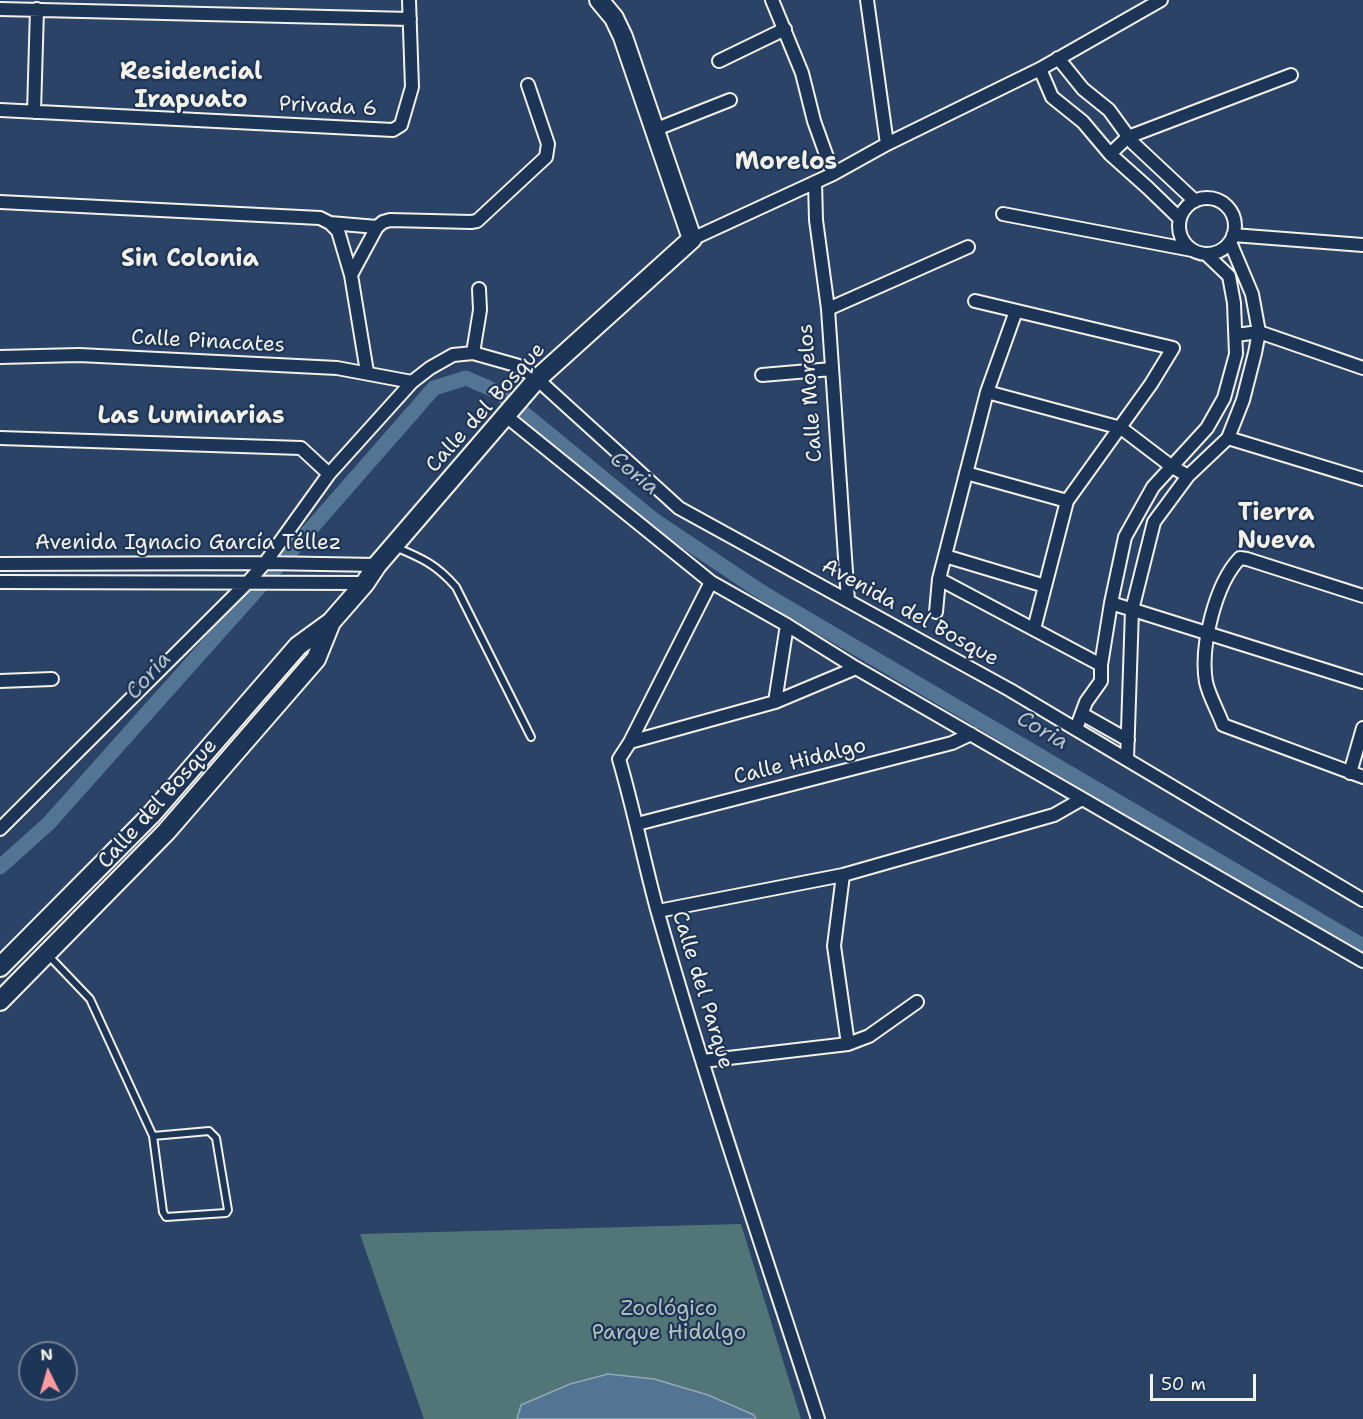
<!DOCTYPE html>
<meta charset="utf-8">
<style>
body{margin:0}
#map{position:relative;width:1363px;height:1419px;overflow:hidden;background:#2b4366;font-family:"Shantell Sans",sans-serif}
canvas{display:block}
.north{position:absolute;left:18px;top:1341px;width:60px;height:60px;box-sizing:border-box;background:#1d3557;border:2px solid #738091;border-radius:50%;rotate:355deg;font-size:16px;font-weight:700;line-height:24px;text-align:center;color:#f4f1e8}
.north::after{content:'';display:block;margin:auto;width:21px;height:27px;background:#ff9aa2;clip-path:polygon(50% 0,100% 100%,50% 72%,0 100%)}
.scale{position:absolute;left:1150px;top:1374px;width:106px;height:27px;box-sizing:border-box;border:3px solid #f4f1e8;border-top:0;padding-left:8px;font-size:18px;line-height:21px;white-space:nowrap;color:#f4f1e8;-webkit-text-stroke:4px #1d3557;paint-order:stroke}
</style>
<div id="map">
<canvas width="1363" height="1419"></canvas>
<div class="north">N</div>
<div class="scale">50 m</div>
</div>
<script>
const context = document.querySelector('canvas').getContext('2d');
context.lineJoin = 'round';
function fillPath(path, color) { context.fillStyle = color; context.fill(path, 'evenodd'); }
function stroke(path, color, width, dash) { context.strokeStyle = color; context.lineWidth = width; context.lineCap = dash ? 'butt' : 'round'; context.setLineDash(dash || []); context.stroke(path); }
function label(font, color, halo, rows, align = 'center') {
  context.font = font + ' "Shantell Sans",sans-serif'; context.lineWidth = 4.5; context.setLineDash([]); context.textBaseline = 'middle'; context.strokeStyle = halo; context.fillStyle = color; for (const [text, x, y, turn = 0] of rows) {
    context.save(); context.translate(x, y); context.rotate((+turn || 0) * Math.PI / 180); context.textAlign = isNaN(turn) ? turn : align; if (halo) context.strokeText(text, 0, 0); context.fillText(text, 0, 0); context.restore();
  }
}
fillPath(new Path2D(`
 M 741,1224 L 801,1419 L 424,1419 L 360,1234 Z`), '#527678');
const water = new Path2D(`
 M 608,1374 L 654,1379 L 708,1395 L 754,1415 L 756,1419 L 517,1419 L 521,1405 L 570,1384 Z`);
fillPath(water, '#537593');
stroke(water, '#93a7b5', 1.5);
stroke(new Path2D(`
 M 0,867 L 49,823 L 287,556 L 434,388 L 466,378 L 498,392 L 654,520 L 763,593 L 1363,946`), '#537593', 15);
const lane = new Path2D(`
 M 395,547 C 422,558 437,565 456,587 L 531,737
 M 48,955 L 90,999 L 153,1136 L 209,1131 L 216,1138 L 228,1210 L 226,1213 L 166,1217 L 163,1212 L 153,1136`);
const street = new Path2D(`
 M 772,0 L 802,73 L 814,121 L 833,174
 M 867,0 L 887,144
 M 0,9 L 410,19
 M 1058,58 L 1083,89 L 1109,110 L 1133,143 L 1195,201
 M 719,61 L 785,29
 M 1040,69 L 1052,97 L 1083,122 L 1110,154 L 1148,188 L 1179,218
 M 0,110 L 393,130 L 401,125 L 412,87 L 409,0
 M 34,112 L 37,9
 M 654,130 L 730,100
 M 1110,154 L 1128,137 L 1291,75
 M 815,182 L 816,220 L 828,309 L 848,601
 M1179 226a28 28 0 1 1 56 0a28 28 0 1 1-56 0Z
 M 0,202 L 320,218 L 330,223 L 338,231 L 351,275 L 367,372
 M 1003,214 L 1192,250
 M 330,223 L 377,227
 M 1233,235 L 1363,245
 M 692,239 L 833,174 L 887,144 L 1040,69 L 1161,0
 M 351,275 L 377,227 L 383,222 L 390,220 L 471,222 L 477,221 L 546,157 L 548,144 L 528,85
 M 975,301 L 1173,348 L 1151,384 L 1067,501 L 1034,629
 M 828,309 L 968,247
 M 1236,335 L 1259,332 L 1363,368
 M 473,353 L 480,310 L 479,289
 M 0,357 L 79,355 L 337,368 L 412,382
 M 762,375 L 832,369
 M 987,392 L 1121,428 L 1171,466 L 1188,476
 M 506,416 L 711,582 L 787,625 L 856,668 L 1363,961
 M 0,438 L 301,448 L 329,474
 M 1228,438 L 1363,479
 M 966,473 L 1067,501
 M 945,556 L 1045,586
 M 0,564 L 265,563 L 377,565
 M 939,579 L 1101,665
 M 0,582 L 365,583
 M 711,582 L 630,742 L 619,759 C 634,810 644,862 658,913 C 706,1083 764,1251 818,1419
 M 1363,596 L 1247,559 L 1240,558 C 1215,584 1200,647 1206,682 C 1209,696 1218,711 1223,725 L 1363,777
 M 1111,603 L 1363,682
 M 936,612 L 939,579 L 987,392 L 1016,311
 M 0,681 L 52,679
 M 775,702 L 787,625
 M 1082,714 L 1128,740
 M 1076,729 L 1086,702 L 1101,681 L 1101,665 L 1111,603 L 1125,537 L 1153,487 L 1207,428 L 1224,398 L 1236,354 L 1234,303 L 1229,276 L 1206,254
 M 630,742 L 775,702 L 856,668
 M 1127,759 L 1132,610 L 1154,522 L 1188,476 L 1228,438 L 1243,400 L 1255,353 L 1259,332 L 1252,294 L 1230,242
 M 1350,773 L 1363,728
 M 637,824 L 952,743 L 971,734
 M 0,829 L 248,582 L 265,563 L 329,474 L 412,382 L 430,368 L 453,355 L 473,353 L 519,366 L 537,379 L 679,508 L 1010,690 L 1363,900
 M 843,875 L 834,946 L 848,1044
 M 658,911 L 843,875 L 1054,815 L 1082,799
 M 703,1061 L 848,1044 L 869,1036 L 917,1002`);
const secondary = new Path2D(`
 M 0,967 L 151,815 L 298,646 L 331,622 L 365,583 L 377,565 L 537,379 L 692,239 L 623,37 L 614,18 L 599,0
 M 0,1001 L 166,832 L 316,659 L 331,622`);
stroke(lane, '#f4f1e8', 10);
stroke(street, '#f4f1e8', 16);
stroke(secondary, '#f4f1e8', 22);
stroke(lane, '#1d3557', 6);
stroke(street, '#1d3557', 12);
stroke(secondary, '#1d3557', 18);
label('21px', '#f4f1e8', '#1d3557', [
 ["Privada 6",328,107,3],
 ["Calle Pinacates",208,342,3],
 ["Calle Morelos",811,393,-94],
 ["Calle del Bosque",486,408,-48],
 ["Avenida Ignacio García Téllez",188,544],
 ["Avenida del Bosque",910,613,29],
 ["Calle Hidalgo",800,762,-14],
 ["Calle del Bosque",158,804,-48],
 ["Calle del Parque",702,990,73]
]);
label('21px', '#b3c0bb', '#1d3557', [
 ["Zoológico",669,1310],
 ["Parque Hidalgo",669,1334]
]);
label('italic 22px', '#b4bfc6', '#1d3557', [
 ["Coria",634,474,39],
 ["Coria",149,676,-48],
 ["Coria",1042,731,30]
]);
label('bold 24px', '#f4f1e8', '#1d3557', [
 ["Residencial",191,73],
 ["Irapuato",191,101],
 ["Morelos",786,163],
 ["Sin Colonia",190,260],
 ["Las Luminarias",191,417],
 ["Tierra",1276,514],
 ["Nueva",1276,542]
]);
</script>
